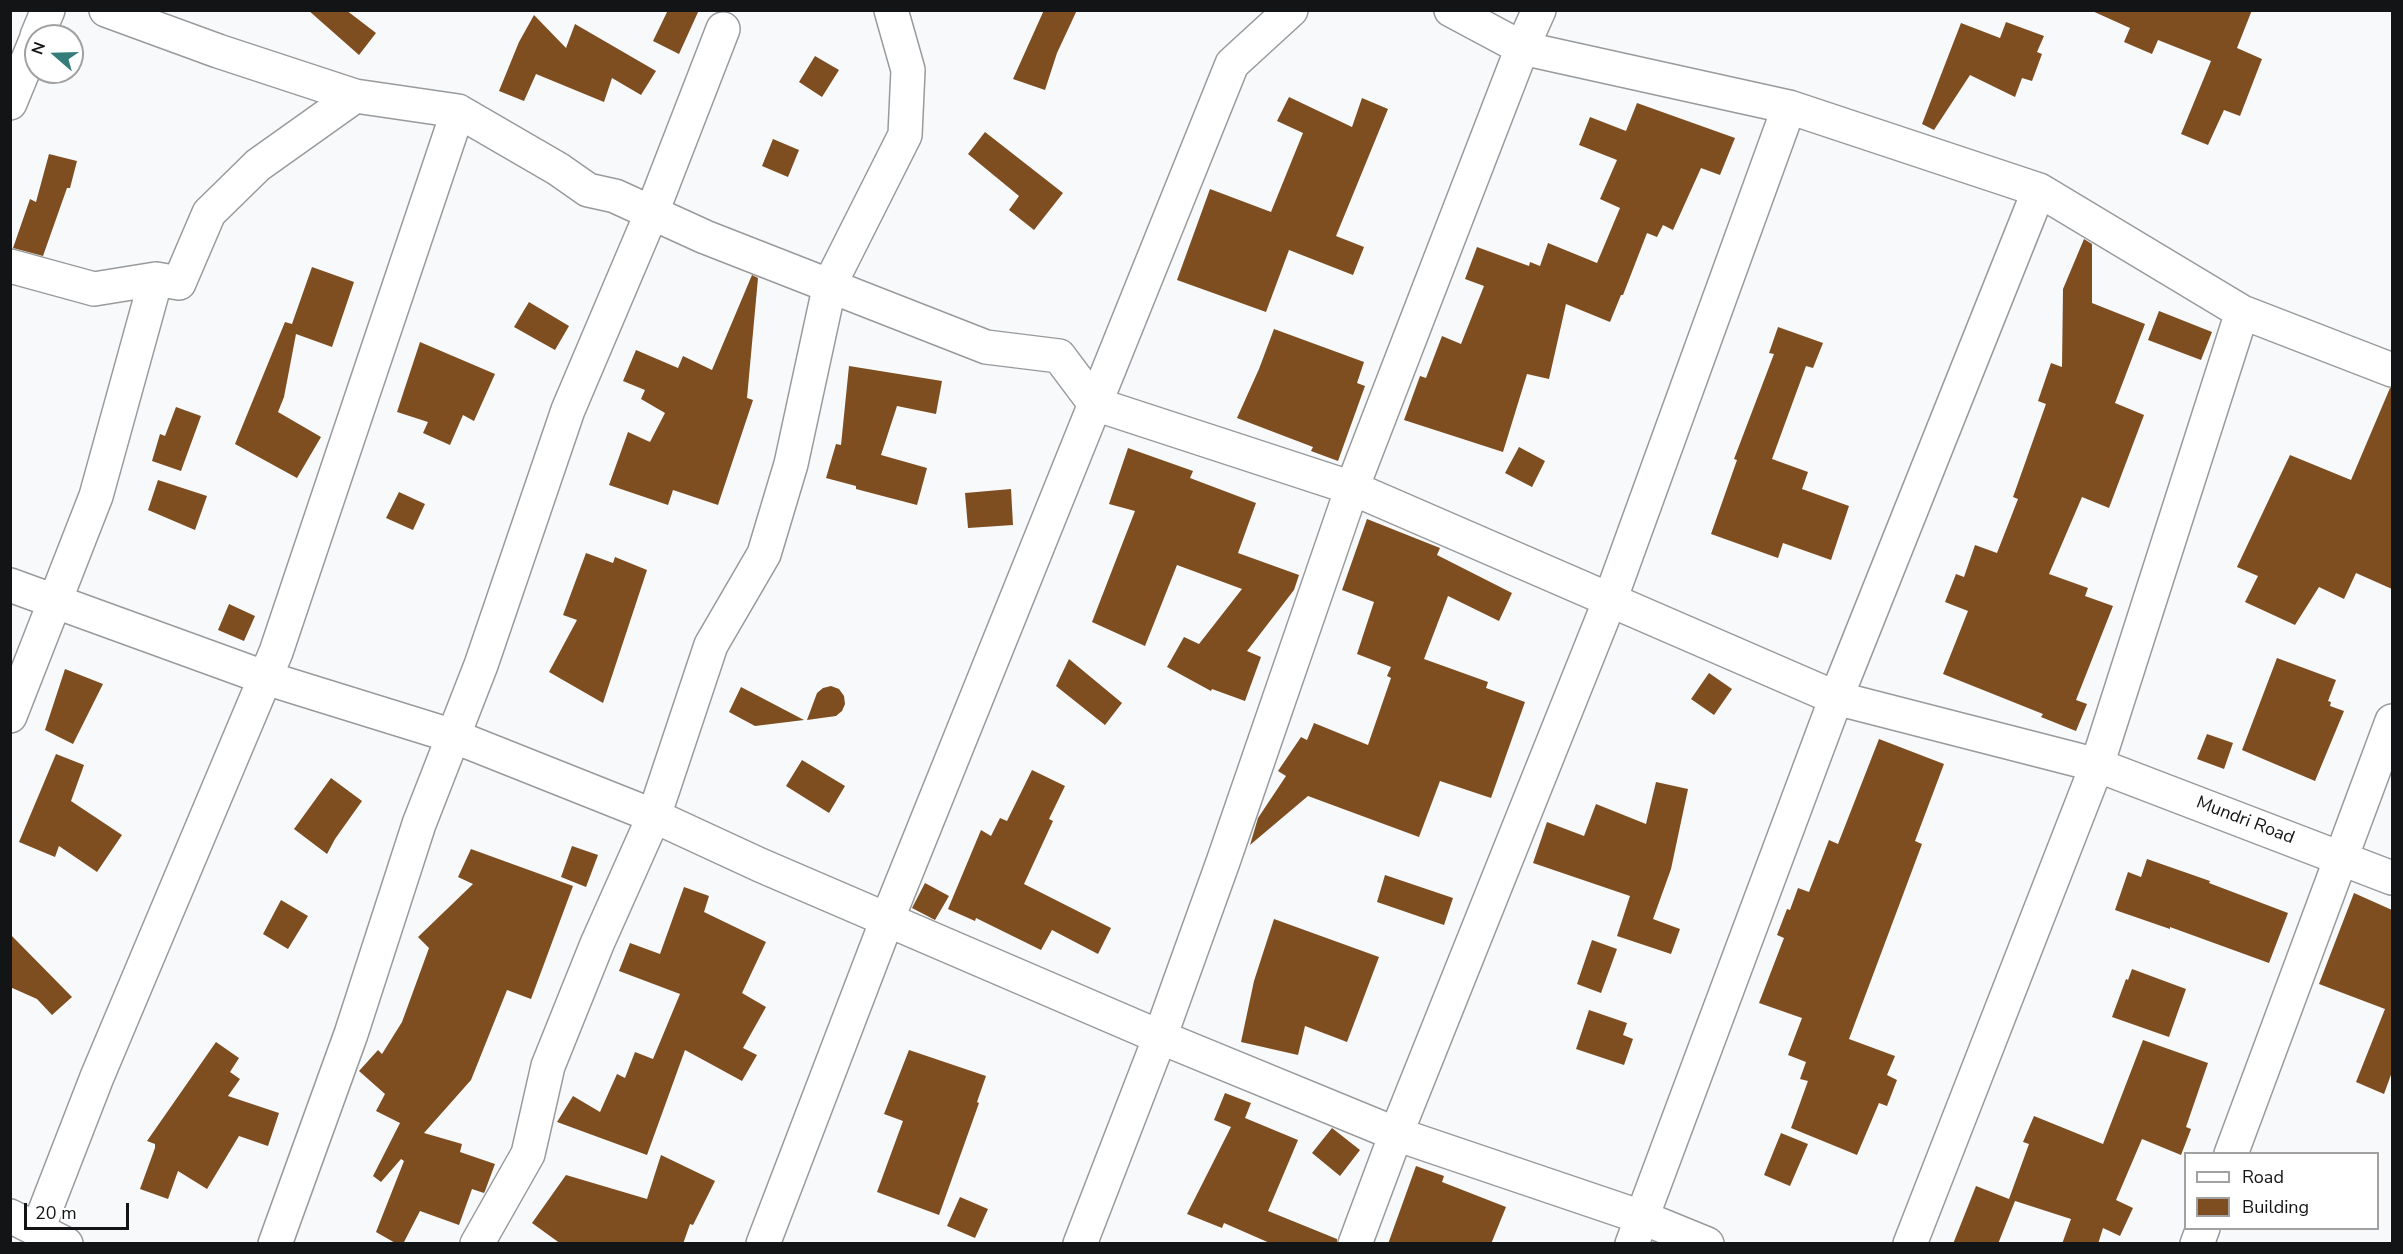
<!DOCTYPE html>
<style>
body{margin:0}
#map{position:relative;width:2403px;height:1254px;overflow:hidden;background:#f7f9fb;font-family:"Nunito Sans",sans-serif}
canvas{display:block}
.frame{position:absolute;inset:0;border:12px solid #131415;pointer-events:none}
.legend{position:absolute;left:2184px;top:1152px;width:195px;height:78px;box-sizing:border-box;background:#fff;border:2px solid #a1a1a1;margin:0;padding:8px 10px;list-style:none;font-size:18px;color:#131415}
.legend li{display:flex;align-items:center;gap:12px;height:30px}
.legend b{width:30px;border:2px solid #a1a1a1}
.north{position:absolute;left:24px;top:24px;width:60px;height:60px;box-sizing:border-box;background:#fff;border:2px solid #a1a1a1;border-radius:50%;rotate:290deg;font-size:16px;font-weight:700;line-height:24px;text-align:center;color:#131415}
.north::after{content:'';display:block;margin:auto;width:21px;height:27px;background:#357d79;clip-path:polygon(50% 0,100% 100%,50% 72%,0 100%)}
.scale{position:absolute;left:24px;top:1203px;width:105px;height:27px;box-sizing:border-box;border:3px solid #131415;border-top:0;padding-left:8px;font-size:18px;line-height:21px;white-space:nowrap;color:#131415;-webkit-text-stroke:4px #fff;paint-order:stroke}
</style>
<div id="map">
<canvas width="2403" height="1254"></canvas>
<div class="frame"></div>
<ul class="legend">
<li><b style="height:8px;background:#fff"></b>Road</li>
<li><b style="height:16px;background:#7e4e20"></b>Building</li>
</ul>
<div class="north">N</div>
<div class="scale">20 m</div>
</div>
<script>
const context = document.querySelector('canvas').getContext('2d');
context.lineJoin = 'round';
function fillPath(path, color) { context.fillStyle = color; context.fill(path, 'evenodd'); }
function stroke(path, color, width, dash) { context.strokeStyle = color; context.lineWidth = width; context.lineCap = dash ? 'butt' : 'round'; context.setLineDash(dash || []); context.stroke(path); }
function label(font, color, halo, rows, align = 'center') {
  context.font = font + ' "Nunito Sans",sans-serif'; context.lineWidth = 6; context.setLineDash([]); context.textBaseline = 'middle'; context.strokeStyle = halo; context.fillStyle = color; for (const [text, x, y, turn = 0] of rows) {
    context.save(); context.translate(x, y); context.rotate((+turn || 0) * Math.PI / 180); context.textAlign = isNaN(turn) ? turn : align; if (halo) context.strokeText(text, 0, 0); context.fillText(text, 0, 0); context.restore();
  }
}
fillPath(new Path2D(`
 M 308,10 L 346,10 L 376,33 L 359,55 Z
 M 668,10 L 699,10 L 679,54 L 653,41 Z
 M 1044,10 L 1077,10 L 1057,53 L 1045,90 L 1013,79 Z
 M 2090,10 L 2252,10 L 2237,48 L 2262,59 L 2240,116 L 2224,110 L 2208,145 L 2181,134 L 2211,61 L 2158,40 L 2152,54 L 2124,42 L 2130,28 Z
 M 534,15 L 566,48 L 575,24 L 656,71 L 641,95 L 612,78 L 604,102 L 536,74 L 524,101 L 499,91 L 519,42 Z
 M 2006,22 L 2044,36 L 2037,52 L 2042,54 L 2032,81 L 2022,78 L 2015,97 L 1970,75 L 1934,130 L 1922,124 L 1961,23 L 2000,38 Z
 M 815,56 L 839,70 L 822,97 L 799,82 Z
 M 1289,97 L 1352,127 L 1362,98 L 1388,109 L 1336,236 L 1364,247 L 1353,275 L 1289,250 L 1266,312 L 1177,280 L 1210,189 L 1271,212 L 1303,133 L 1277,121 Z
 M 1637,103 L 1735,138 L 1720,175 L 1701,168 L 1673,230 L 1663,225 L 1657,237 L 1647,233 L 1623,295 L 1621,295 L 1610,322 L 1566,304 L 1549,379 L 1527,374 L 1503,452 L 1404,420 L 1420,376 L 1426,378 L 1442,336 L 1461,344 L 1484,286 L 1465,279 L 1477,247 L 1529,266 L 1530,262 L 1540,266 L 1548,243 L 1597,263 L 1620,208 L 1600,199 L 1617,160 L 1579,145 L 1590,117 L 1626,131 Z
 M 985,132 L 1063,193 L 1034,230 L 1009,210 L 1019,196 L 968,154 Z
 M 773,139 L 799,150 L 788,177 L 762,166 Z
 M 49,154 L 77,161 L 70,188 L 67,188 L 43,256 L 13,248 L 30,199 L 36,202 Z
 M 2084,239 L 2092,244 L 2092,303 L 2145,324 L 2115,403 L 2144,415 L 2109,508 L 2082,497 L 2049,574 L 2088,588 L 2085,596 L 2113,606 L 2076,700 L 2087,704 L 2076,731 L 2041,717 L 2043,714 L 1943,674 L 1968,611 L 1945,602 L 1956,574 L 1964,577 L 1975,545 L 1997,553 L 2018,499 L 2013,497 L 2046,404 L 2038,401 L 2051,363 L 2062,367 L 2063,289 Z
 M 312,267 L 354,282 L 332,347 L 296,334 L 284,397 L 278,412 L 321,437 L 297,478 L 235,444 L 285,322 L 292,324 Z
 M 752,275 L 758,278 L 747,398 L 753,400 L 718,505 L 673,490 L 668,505 L 609,485 L 628,432 L 650,442 L 665,413 L 641,399 L 645,390 L 623,381 L 636,350 L 678,368 L 683,356 L 712,370 Z
 M 529,302 L 569,326 L 555,350 L 514,327 Z
 M 2159,311 L 2212,332 L 2201,360 L 2148,340 Z
 M 1778,327 L 1823,343 L 1813,368 L 1806,366 L 1772,459 L 1808,472 L 1802,489 L 1849,506 L 1831,560 L 1783,543 L 1778,558 L 1711,534 L 1737,460 L 1734,459 L 1774,354 L 1769,353 Z
 M 1274,329 L 1364,362 L 1357,383 L 1365,386 L 1338,461 L 1311,451 L 1313,447 L 1237,418 L 1259,369 Z
 M 420,342 L 495,374 L 474,421 L 463,415 L 450,445 L 423,433 L 428,422 L 397,412 Z
 M 849,366 L 942,381 L 936,414 L 897,406 L 881,455 L 927,468 L 917,505 L 856,489 L 856,486 L 826,478 L 836,444 L 841,445 Z
 M 2390,388 L 2392,388 L 2392,589 L 2356,573 L 2344,599 L 2319,587 L 2295,625 L 2245,602 L 2258,576 L 2237,567 L 2290,455 L 2351,480 Z
 M 176,407 L 201,416 L 181,471 L 152,461 L 160,434 L 165,436 Z
 M 1519,447 L 1545,461 L 1532,487 L 1505,473 Z
 M 1128,448 L 1193,471 L 1190,478 L 1256,503 L 1238,553 L 1299,575 L 1294,590 L 1247,651 L 1261,657 L 1245,701 L 1212,689 L 1211,691 L 1167,667 L 1184,637 L 1199,644 L 1242,589 L 1177,565 L 1145,646 L 1092,622 L 1135,511 L 1109,504 Z
 M 158,480 L 207,496 L 195,530 L 148,510 Z
 M 1011,489 L 1013,525 L 968,528 L 965,493 Z
 M 399,492 L 425,504 L 413,530 L 386,518 Z
 M 1367,519 L 1440,548 L 1437,555 L 1512,593 L 1499,621 L 1448,596 L 1424,659 L 1488,682 L 1486,688 L 1525,702 L 1491,798 L 1440,781 L 1419,837 L 1308,796 L 1250,845 L 1258,818 L 1286,776 L 1278,771 L 1301,737 L 1307,740 L 1314,723 L 1368,745 L 1391,678 L 1387,676 L 1391,667 L 1357,654 L 1374,602 L 1342,590 Z
 M 586,553 L 613,563 L 615,557 L 647,570 L 603,703 L 549,672 L 577,620 L 563,615 Z
 M 229,604 L 255,616 L 244,641 L 218,630 Z
 M 2277,658 L 2336,680 L 2328,701 L 2331,702 L 2330,706 L 2344,711 L 2315,781 L 2242,750 Z
 M 1069,659 L 1122,703 L 1105,725 L 1056,686 Z
 M 65,669 L 103,684 L 73,744 L 45,730 Z
 M 1709,673 L 1732,689 L 1714,715 L 1691,699 Z
 M 831,686 L 839,689 L 844,696 L 845,704 L 842,711 L 836,716 L 807,720 L 817,693 L 823,688 Z
 M 741,687 L 804,720 L 755,726 L 729,712 Z
 M 2207,734 L 2233,743 L 2224,769 L 2197,759 Z
 M 1879,739 L 1944,764 L 1915,841 L 1922,844 L 1849,1039 L 1895,1056 L 1887,1075 L 1897,1080 L 1887,1106 L 1879,1103 L 1857,1155 L 1791,1128 L 1808,1081 L 1800,1079 L 1806,1062 L 1788,1055 L 1802,1018 L 1759,1003 L 1784,938 L 1777,935 L 1787,909 L 1790,910 L 1798,888 L 1809,892 L 1829,840 L 1838,844 Z
 M 56,754 L 84,765 L 71,801 L 122,835 L 97,872 L 59,846 L 55,857 L 19,842 Z
 M 802,760 L 845,786 L 829,813 L 786,786 Z
 M 1032,770 L 1065,786 L 1049,819 L 1053,821 L 1024,884 L 1111,928 L 1098,954 L 1052,930 L 1041,950 L 976,918 L 975,921 L 948,909 L 981,830 L 991,836 L 1000,818 L 1007,821 Z
 M 331,778 L 362,801 L 335,839 L 327,854 L 294,829 Z
 M 1656,782 L 1688,789 L 1671,869 L 1653,919 L 1680,929 L 1671,954 L 1617,936 L 1630,896 L 1533,863 L 1547,822 L 1584,836 L 1596,804 L 1646,824 Z
 M 572,846 L 598,855 L 586,887 L 561,877 Z
 M 471,849 L 573,886 L 531,999 L 507,990 L 471,1080 L 424,1133 L 462,1144 L 460,1152 L 495,1164 L 485,1191 L 484,1193 L 472,1189 L 459,1225 L 420,1211 L 403,1244 L 397,1244 L 376,1232 L 404,1161 L 401,1159 L 381,1182 L 373,1176 L 400,1123 L 376,1111 L 385,1094 L 359,1071 L 378,1050 L 382,1054 L 402,1022 L 429,948 L 418,937 L 473,884 L 458,877 Z
 M 2147,859 L 2210,881 L 2209,883 L 2288,913 L 2269,963 L 2170,927 L 2170,929 L 2115,910 L 2128,872 L 2141,877 Z
 M 1385,875 L 1453,898 L 1444,925 L 1377,902 Z
 M 925,883 L 949,896 L 935,920 L 912,908 Z
 M 684,887 L 709,896 L 704,912 L 766,942 L 742,993 L 766,1007 L 743,1048 L 757,1055 L 742,1081 L 685,1050 L 647,1155 L 557,1122 L 573,1096 L 600,1112 L 617,1074 L 625,1078 L 635,1052 L 653,1059 L 680,994 L 619,971 L 630,943 L 660,954 Z
 M 2354,893 L 2392,910 L 2392,1072 L 2384,1094 L 2356,1082 L 2385,1009 L 2319,984 Z
 M 281,900 L 308,916 L 288,949 L 263,934 Z
 M 1274,919 L 1379,957 L 1347,1042 L 1305,1026 L 1298,1055 L 1241,1042 L 1254,981 Z
 M 10,934 L 72,997 L 52,1015 L 37,999 L 10,987 Z
 M 1592,940 L 1617,949 L 1601,993 L 1577,984 Z
 M 2132,969 L 2186,989 L 2169,1037 L 2112,1017 L 2126,979 L 2128,980 Z
 M 1589,1010 L 1627,1023 L 1623,1035 L 1633,1039 L 1624,1065 L 1576,1049 Z
 M 2143,1040 L 2208,1063 L 2186,1127 L 2191,1129 L 2181,1155 L 2142,1139 L 2116,1200 L 2133,1208 L 2120,1236 L 2103,1228 L 2098,1244 L 2062,1244 L 2071,1219 L 2012,1200 L 2015,1201 L 1998,1244 L 1953,1244 L 1976,1186 L 2009,1199 L 2029,1144 L 2023,1142 L 2034,1116 L 2103,1144 Z
 M 216,1042 L 239,1058 L 230,1072 L 240,1079 L 228,1096 L 279,1113 L 268,1146 L 239,1136 L 207,1189 L 178,1171 L 168,1199 L 140,1189 L 155,1148 L 155,1144 L 147,1141 Z
 M 909,1050 L 986,1076 L 977,1102 L 979,1103 L 939,1215 L 877,1192 L 903,1121 L 884,1114 Z
 M 1225,1093 L 1251,1103 L 1245,1118 L 1298,1140 L 1268,1211 L 1337,1239 L 1337,1244 L 1272,1244 L 1224,1223 L 1222,1228 L 1187,1214 L 1231,1127 L 1214,1120 Z
 M 1332,1128 L 1360,1150 L 1340,1176 L 1312,1153 Z
 M 1781,1133 L 1808,1144 L 1790,1186 L 1764,1175 Z
 M 661,1155 L 715,1181 L 693,1225 L 690,1224 L 683,1244 L 561,1244 L 532,1223 L 566,1175 L 647,1199 Z
 M 1416,1166 L 1444,1176 L 1442,1182 L 1506,1207 L 1491,1244 L 1388,1244 Z
 M 960,1197 L 988,1209 L 975,1238 L 947,1226 Z`), '#7e4e20');
const minor = new Path2D(`
 M 106,10 L 218,51 L 355,96 L 458,111 L 558,169 L 588,190 L 615,196 L 705,237 L 986,347 L 1059,356 L 1095,404 L 1352,488 L 1836,698 L 2097,765 L 2392,878
 M 1451,10 L 1522,48 L 1789,107 L 2039,190 L 2242,312 L 2392,370
 M 37,36 L 48,10
 M 10,103 L 36,40
 M 10,266 L 94,289 L 156,279 L 179,283 L 209,213 L 258,165 L 355,96
 M 10,585 L 266,678 L 453,736 L 654,816 L 760,865 L 1160,1037 L 1396,1134 L 1641,1217 L 1707,1244
 M 10,716 L 96,496 L 156,279
 M 2231,1154 L 2392,721
 M 10,1216 L 66,1244
 M 38,1229 L 97,1077 L 276,652 L 458,111
 M 275,1244 L 351,1034 L 419,824 L 481,665 L 568,410 L 652,212 L 723,29
 M 477,1244 L 528,1154 L 548,1066 L 597,944 L 654,816 L 711,645 L 764,554 L 791,464 L 830,284 L 905,135 L 908,70 L 891,10
 M 763,1244 L 887,920 L 1232,64 L 1291,10
 M 1080,1244 L 1160,1037 L 1223,862 L 1352,488 L 1522,48 L 1539,10
 M 1355,1244 L 1396,1134 L 1610,600 L 1789,107
 M 1632,1244 L 1836,698 L 2039,190
 M 1910,1244 L 2097,765 L 2242,312
 M 2197,1244 L 2203,1228`);
stroke(minor, '#989a9c', 36);
stroke(minor, '#fff', 33);
label('18px', '#131415', '#fff', [
 ["Mundri Road",2245,821,21]
]);
</script>
